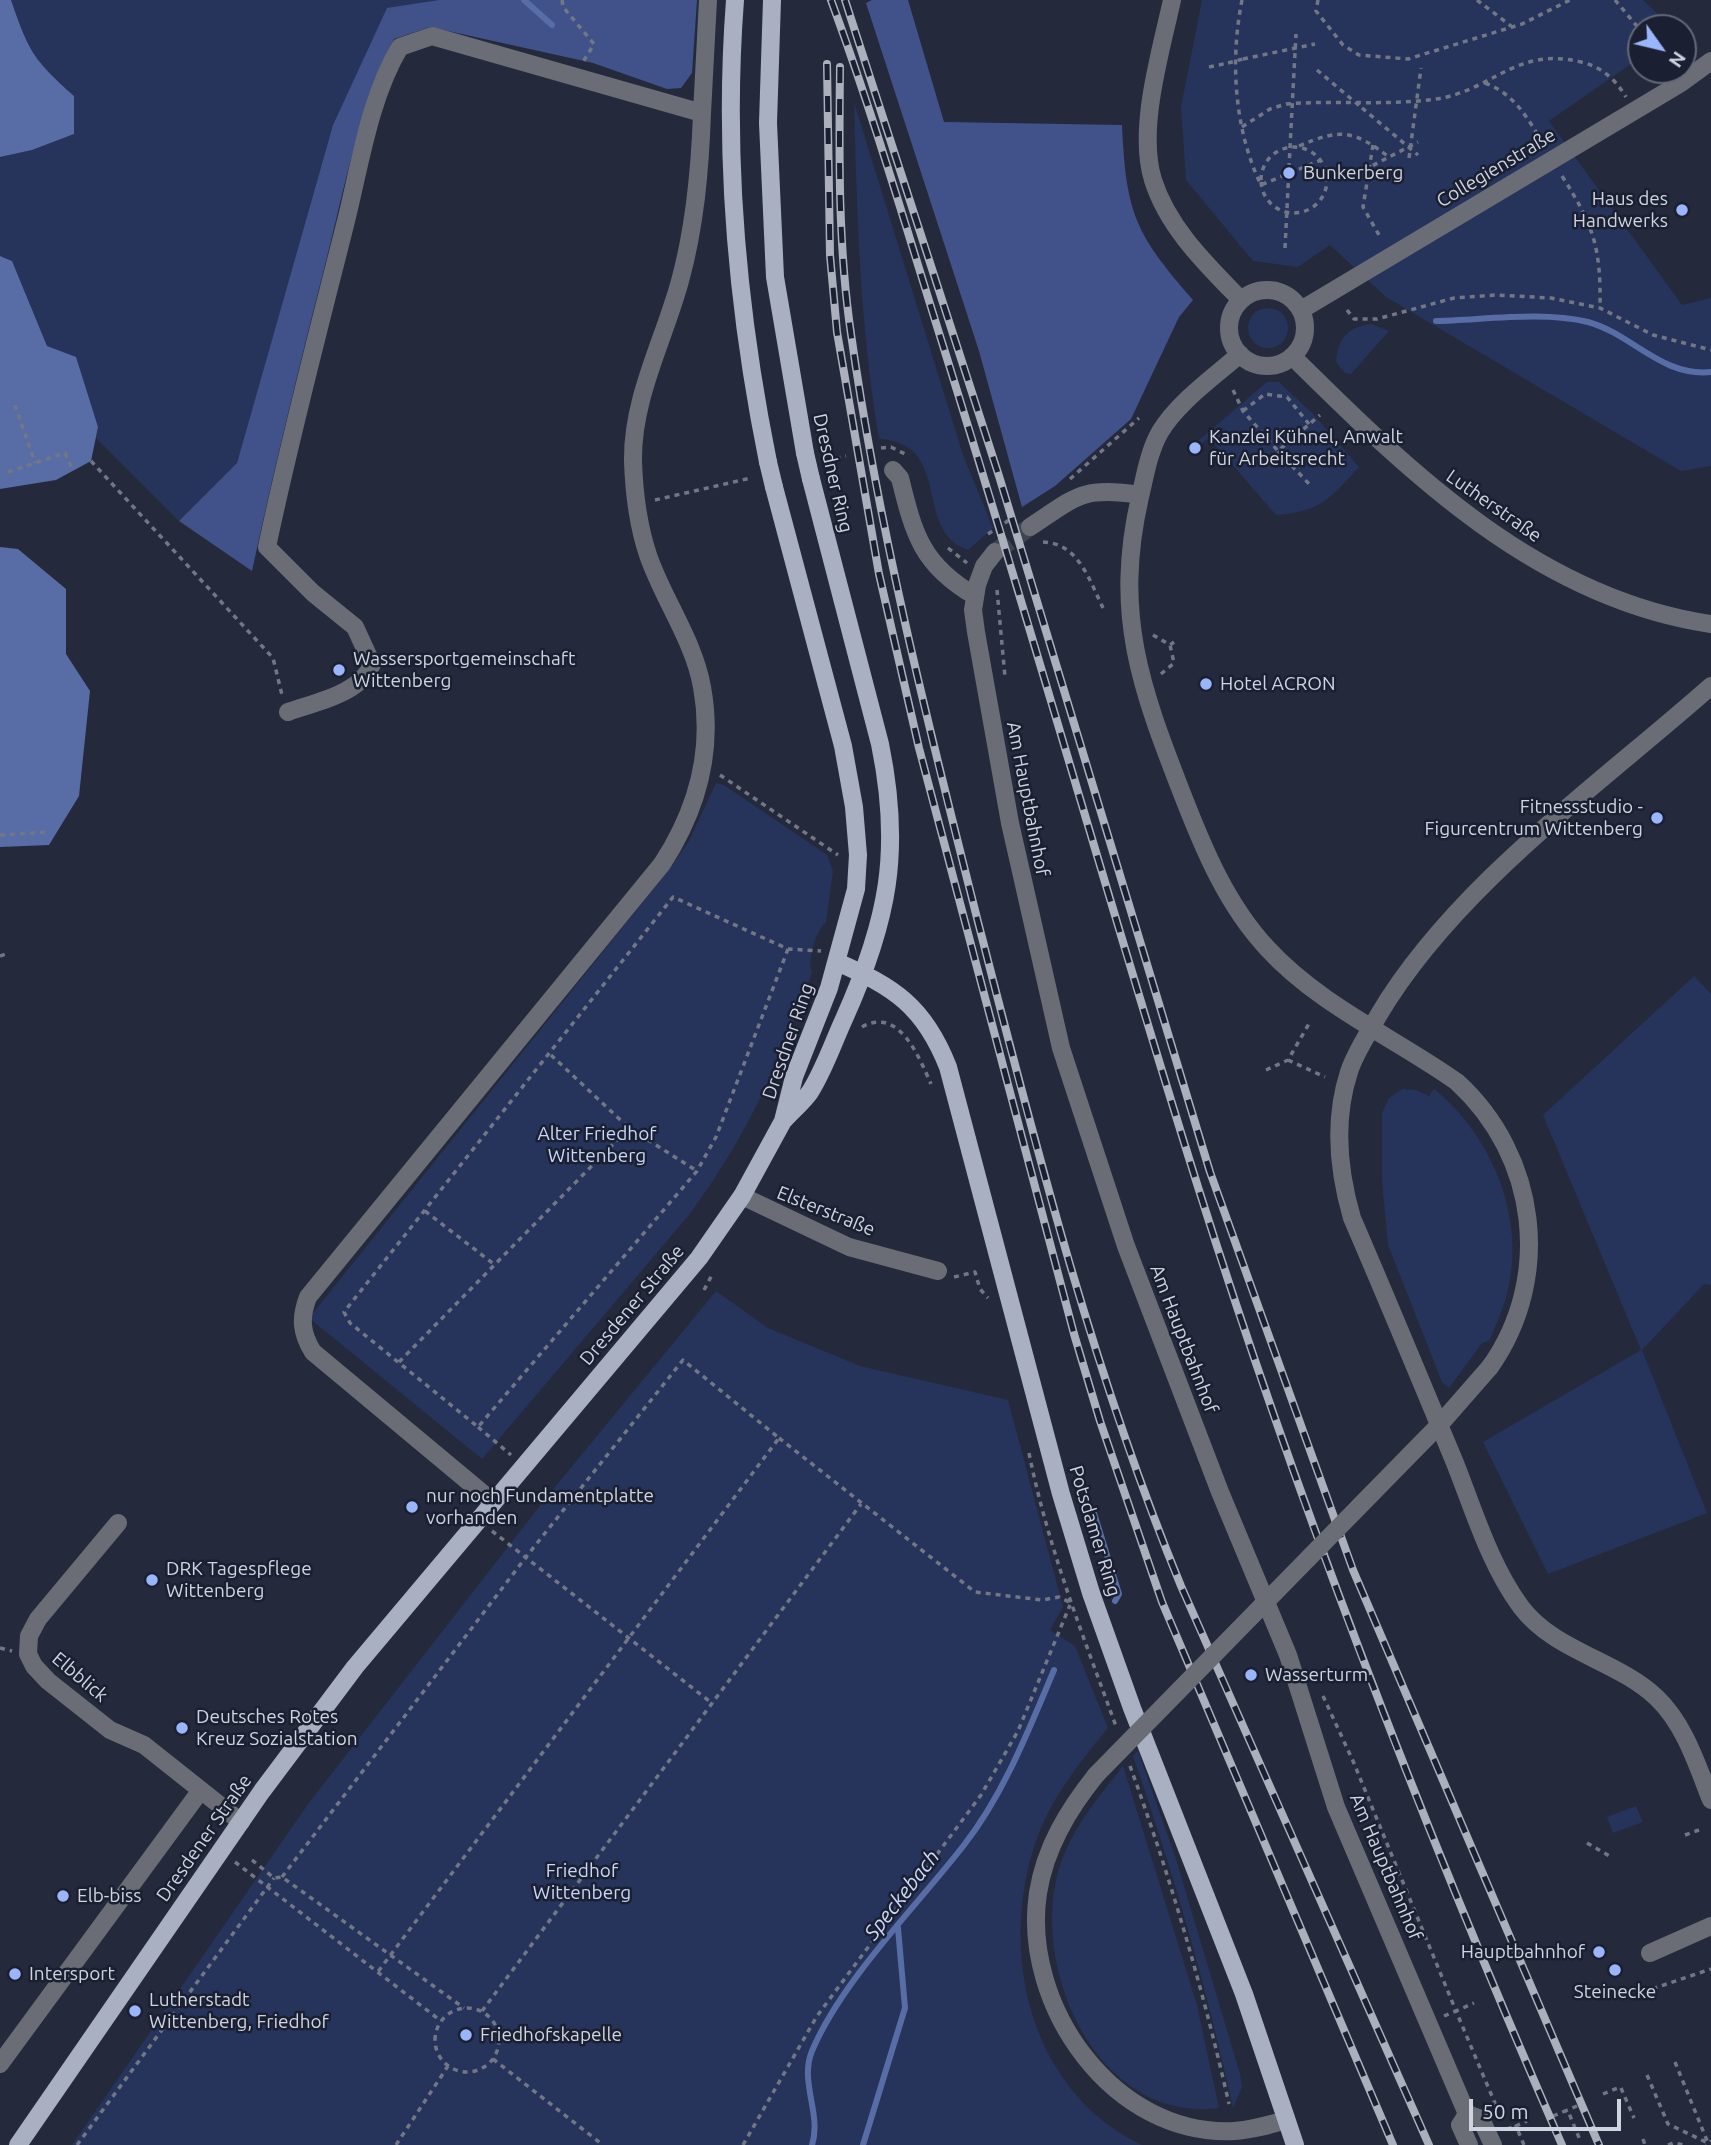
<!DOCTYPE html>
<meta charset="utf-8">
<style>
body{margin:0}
#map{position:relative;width:1711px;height:2145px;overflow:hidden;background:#242a3b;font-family:Ubuntu,sans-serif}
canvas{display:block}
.north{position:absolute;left:1627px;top:14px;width:70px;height:70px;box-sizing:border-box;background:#1a2031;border:2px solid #636877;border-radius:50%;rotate:124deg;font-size:19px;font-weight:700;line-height:28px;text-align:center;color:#d0d4e0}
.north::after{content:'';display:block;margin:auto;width:24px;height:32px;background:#9bb5fd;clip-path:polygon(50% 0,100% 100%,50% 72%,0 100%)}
.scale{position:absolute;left:1469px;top:2099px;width:152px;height:32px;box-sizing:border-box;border:4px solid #d0d4e0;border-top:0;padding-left:9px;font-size:21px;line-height:24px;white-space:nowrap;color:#d0d4e0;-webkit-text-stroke:5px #1a2031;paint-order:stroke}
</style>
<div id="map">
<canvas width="1711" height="2145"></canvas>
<div class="north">N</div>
<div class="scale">50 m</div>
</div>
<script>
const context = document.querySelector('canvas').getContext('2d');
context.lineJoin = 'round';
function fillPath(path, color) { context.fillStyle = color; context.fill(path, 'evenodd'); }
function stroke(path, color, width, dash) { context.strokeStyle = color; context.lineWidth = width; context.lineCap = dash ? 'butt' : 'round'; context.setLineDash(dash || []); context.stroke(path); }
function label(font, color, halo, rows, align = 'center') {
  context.font = font + ' Ubuntu,sans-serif'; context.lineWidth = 5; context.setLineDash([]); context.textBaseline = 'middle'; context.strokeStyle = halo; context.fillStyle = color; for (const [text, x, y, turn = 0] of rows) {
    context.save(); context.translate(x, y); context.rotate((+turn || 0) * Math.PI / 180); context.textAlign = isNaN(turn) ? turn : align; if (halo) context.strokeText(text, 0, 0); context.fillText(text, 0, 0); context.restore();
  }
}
fillPath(new Path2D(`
 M 11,0 L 439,0 L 387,9 L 333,125 L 237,463 L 179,521 L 96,438 L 98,427 L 47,346 L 12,261 L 0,256 L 0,157 L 32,150 L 74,134 L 74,96 C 33,59 29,52 11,0 Z
 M 1202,0 L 1643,0 L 1672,28 L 1641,28 L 1641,57 L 1549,121 L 1682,305 L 1711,298 L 1711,466 L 1681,471 L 1386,297 L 1330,245 L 1298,267 L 1253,261 L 1186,180 L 1181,107 Z
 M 854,102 L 963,455 L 993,528 L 968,550 C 912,531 954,443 879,439 C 860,327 857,215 854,102 Z
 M1248 328a20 20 0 1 1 40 0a20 20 0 1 1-40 0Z
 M 1371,324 L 1389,331 L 1351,374 L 1345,373 L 1336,362 C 1338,338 1348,327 1371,324 Z
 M 1267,382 L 1279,382 L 1314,415 L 1359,467 C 1331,498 1320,512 1276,515 L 1209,438 L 1201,444 L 1198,441 Z
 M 716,783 L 724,785 L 827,855 L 833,871 L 826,922 C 815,933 807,959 812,973 C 780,1063 746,1138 689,1215 L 482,1459 L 309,1318 L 671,867 L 689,841 Z
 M 1694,976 L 1711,994 L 1711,1285 L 1704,1284 L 1642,1350 L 1707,1513 L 1548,1574 L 1483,1442 L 1641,1350 L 1543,1115 Z
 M 1402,1089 L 1416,1090 L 1429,1096 L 1434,1089 C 1494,1137 1529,1225 1505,1301 C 1501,1314 1495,1327 1489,1341 L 1482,1343 L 1449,1388 L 1442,1382 L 1388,1245 L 1382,1181 L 1382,1113 L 1389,1098 Z
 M 716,1291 L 768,1328 L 860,1366 L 1008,1400 L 1063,1607 L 1050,1630 L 1075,1646 L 1108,1728 C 1080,1762 1051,1798 1036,1841 C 998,1952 1029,2091 1142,2145 L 72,2145 L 308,1804 L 546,1498 Z
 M 1138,1751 L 1176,1859 L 1240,2074 L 1242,2087 L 1233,2108 C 1207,1988 1173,1872 1133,1756 Z
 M 1123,1766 L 1197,2005 L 1219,2108 C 1098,2124 1029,1969 1059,1869 C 1071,1829 1098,1798 1123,1766 Z
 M 1636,1806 L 1643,1822 L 1613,1833 L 1607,1817 Z`), '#26335b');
fillPath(new Path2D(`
 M 439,0 L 697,0 L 692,73 L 681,88 L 667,89 L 593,63 L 430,27 L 394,39 C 360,106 346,181 328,253 C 301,359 275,464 252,571 L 179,521 L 237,463 L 333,125 L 387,8 Z
 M 872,0 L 908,0 L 944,122 L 1122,125 C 1126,214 1135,233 1193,300 L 1179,317 L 1131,419 L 1055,486 L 1022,507 L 979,351 L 866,3 Z`), '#405289');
fillPath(new Path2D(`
 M 0,0 L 11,0 C 29,52 33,59 74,96 L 74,134 L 32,150 L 0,157 Z
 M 0,256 L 12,261 L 47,346 L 76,357 L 98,427 L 91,461 L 56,480 L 0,489 Z
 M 0,547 L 18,549 L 66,589 L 66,654 L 90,691 L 79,796 L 49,845 L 0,847 Z`), '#586ca5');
stroke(new Path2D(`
 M 524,0 L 552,25
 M 1436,321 C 1483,320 1543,311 1588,322 C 1632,334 1661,377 1711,372
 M 1093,1510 L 1119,1594 L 1115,1601
 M 812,2145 C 822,2114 799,2082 812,2051 C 842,1980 916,1907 964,1845 C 1004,1794 1029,1729 1054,1670
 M 863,2145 L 905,2008 L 898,1928`), '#586ca5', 6);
stroke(new Path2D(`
 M 995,552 L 1030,527`), '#3e4454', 18, [18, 9]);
stroke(new Path2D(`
 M 562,0 L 563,7 L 594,44 L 583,62
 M 1242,0 C 1230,60 1234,129 1261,185 L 1321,160
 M 1318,0 L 1316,11 L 1343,45 L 1359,55 L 1408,59 L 1522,24 L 1570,0
 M 1477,0 L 1511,26
 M 1615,0 L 1641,31
 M 1243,59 L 1315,44
 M 1209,67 L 1228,63
 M 1485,83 C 1515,94 1528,119 1544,145
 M 1362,108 L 1418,155
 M 1242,127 L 1270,109 L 1286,104 C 1336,100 1387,106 1436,99 C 1492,91 1516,46 1581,62 C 1602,67 1615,79 1626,97
 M 1373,145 L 1363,207 L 1379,235
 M 1299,146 C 1341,128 1353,130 1389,157
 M1261 180a33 33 0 1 1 66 0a33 33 0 1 1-66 0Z
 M 1409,158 L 1421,68
 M 1364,170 L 1418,142
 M 1562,176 C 1594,226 1601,248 1600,308
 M 1285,248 L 1291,128
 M 1347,310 L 1354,319 L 1377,319 L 1454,298 L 1496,295 L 1551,298 L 1600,308 L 1653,335 L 1711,350
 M 1233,390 L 1243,411 L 1278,451 L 1320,415
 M 15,405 L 35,463
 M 1243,411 L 1265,394 L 1287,397 L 1309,424
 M 881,448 L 891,447 L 905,454
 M 1278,451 L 1312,487
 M 91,461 L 273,658 L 282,695
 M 826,461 L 846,456
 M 8,472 L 65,453 L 73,471
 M 1070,479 L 1139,418
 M 655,500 L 751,478
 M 988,534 L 1014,517
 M 1043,542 C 1078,543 1089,579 1103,608
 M 948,548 L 967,563
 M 997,590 L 1005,677
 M 1153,635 L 1170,645 L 1174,642
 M 1161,674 L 1174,663 L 1170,645
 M 720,775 L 838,855
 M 0,835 L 48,832
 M 788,949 L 716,1137 L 697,1171 L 478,1427 L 350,1323 L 344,1312 L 673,897 L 788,949 L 821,951
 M 0,956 L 6,954
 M 862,1027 C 899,1006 919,1057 931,1084
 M 551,1055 L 629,1128
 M 1288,1060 L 1325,1077
 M 1266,1070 L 1288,1060 L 1310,1022
 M 425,1211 L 495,1265
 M 954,1277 L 975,1272 L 980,1289 L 988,1298
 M 704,1290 L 713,1273
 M 399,1362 L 629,1128 L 697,1171
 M 478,1427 L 511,1455
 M 779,1438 L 975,1592 L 1042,1600 L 1059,1597 L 1071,1603
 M 1029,1453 C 1048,1548 1084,1638 1117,1729
 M 492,1531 L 713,1704
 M 0,1648 L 12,1651
 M 1323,1696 L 1353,1761 L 1456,2011 L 1474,2003
 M 1130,1766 C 1170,1876 1203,1989 1229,2104
 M 1685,1835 L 1699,1830
 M 1587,1843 L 1613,1858
 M 252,1860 L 274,1878 L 282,1877 L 464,2008
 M 235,1862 L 441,2021
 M 282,1877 L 526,1557 L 683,1360 L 779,1438 L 377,1973
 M 1643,1992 L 1711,1969
 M435 2040a32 32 0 1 1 64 0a32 32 0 1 1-64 0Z
 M 482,2011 L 861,1504
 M 1444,2016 L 1456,2011 L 1497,2108
 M 493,2059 L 603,2145
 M 1675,2062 L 1708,2143 L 1711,2141
 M 1647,2075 L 1668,2124 L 1708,2143 L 1706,2145
 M 1621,2088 L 1634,2118
 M 1603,2094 L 1620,2087
 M 1577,2106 L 1565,2111 L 1568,2111 L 1580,2140
 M 1553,2116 L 1565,2111
 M 1507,2129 L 1516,2126
 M 1643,2139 L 1645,2145
 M 77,2145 L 274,1878
 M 396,2145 L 448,2066
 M 743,2145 L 817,2016 L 981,1795 L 1018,1731 L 1070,1605
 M 1524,2145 L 1516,2126 L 1527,2121
 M 1668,2145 L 1673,2143 L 1684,2145`), '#727786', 3.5, [5, 5]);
stroke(new Path2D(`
 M 1172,0 C 1161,51 1137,129 1153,180 C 1168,228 1207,265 1241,300
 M 702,113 L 708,0
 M1229 328a38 38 0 1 1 76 0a38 38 0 1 1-76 0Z
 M 1301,310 L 1681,83 L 1711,61
 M 1240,354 C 1214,377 1178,402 1160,432 C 1149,451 1145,476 1140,497 C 1113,615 1141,688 1183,796 C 1204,850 1227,905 1267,948 C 1319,1005 1395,1038 1457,1082 C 1538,1156 1553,1278 1490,1367
 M 1292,356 C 1410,473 1539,599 1711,624
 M 893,470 L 900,478 C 914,535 922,565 975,596
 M 1030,527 C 1077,496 1082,486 1140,495
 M 995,552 L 984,566 L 977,585 L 973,610 L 976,632 L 1010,823 L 1061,1048 L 1126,1246 L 1220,1492 L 1288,1655 L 1336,1807 L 1467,2114 L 1481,2119 L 1493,2145
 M 1711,686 C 1599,785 1454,887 1378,1016 C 1368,1034 1355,1053 1349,1072 C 1333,1121 1338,1170 1352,1218 C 1387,1299 1421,1381 1455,1463 C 1474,1511 1490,1565 1521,1607 C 1555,1652 1617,1660 1657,1698 C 1685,1725 1697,1765 1711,1800
 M 288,712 C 315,702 361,694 372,664 L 355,627 L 313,593 L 267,547 C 290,438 318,332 345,225 C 360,166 369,99 400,47 L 432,36 L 702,113 C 700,171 695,226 680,281 C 664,340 632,398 633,461 C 634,492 638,525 648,555 C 663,599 694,641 702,687 C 714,752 697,810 662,864 L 308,1297 C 300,1318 301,1333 313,1352 L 493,1502
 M 742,1196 L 849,1247 L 938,1271
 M 118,1523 L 38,1619 L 29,1636 L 28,1654 L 34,1666 L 48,1681 L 110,1730 L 144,1745 L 241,1822
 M 1096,1775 C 1068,1810 1045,1848 1038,1893 C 1021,2006 1114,2137 1234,2131 C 1252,2130 1269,2125 1286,2120
 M 1650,1953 L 1711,1926
 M 0,2064 L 201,1790
 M 1467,2114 L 1460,2125 L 1469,2145`), '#6a6d76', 18);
stroke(new Path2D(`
 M 735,0 C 723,156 737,309 768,462
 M 772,0 L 768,123 L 775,277 L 805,453
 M 837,962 C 894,987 924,1006 948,1067 L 1061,1494 L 1091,1593 L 1132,1708 L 1244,1994 L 1295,2145
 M 784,1120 C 792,1111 803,1102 810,1092 C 824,1070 833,1043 844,1019 C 888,921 902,851 880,744 L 811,479
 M 18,2145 L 262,1791 L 355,1667 L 699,1258 L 742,1196 L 783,1121 L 794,1077 L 829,988 L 856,889 L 858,855 L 854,807 L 843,746 L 774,487`), '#a9b0c2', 18);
const rail = new Path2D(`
 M 831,0 C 872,111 905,224 940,336 C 1029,619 1109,904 1198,1187 C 1301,1513 1425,1831 1562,2145
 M 845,0 L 999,476 L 1210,1172 L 1353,1570 L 1599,2145
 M 827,64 L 830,255 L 837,332 L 879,574 L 919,748 L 1074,1334 L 1100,1421 L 1162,1602 L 1393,2145
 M 840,67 C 839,156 838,246 851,334 C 879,532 928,724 977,918 C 1035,1144 1092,1370 1181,1586 L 1429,2145`);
stroke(rail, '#acb0bd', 8);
stroke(rail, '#1a2031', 5, [16]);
stroke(new Path2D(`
 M 1228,63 L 1243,59
 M 1317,70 L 1362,108
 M 1291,128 L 1296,34`), '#727786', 3.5, [5, 5]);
stroke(new Path2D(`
 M 1096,1775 L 1441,1423 L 1490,1367`), '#6a6d76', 18);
stroke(new Path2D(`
 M 805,453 L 811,479
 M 768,462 L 774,487`), '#a9b0c2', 18);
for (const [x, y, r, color] of [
 [1289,173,7,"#9bb5fd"],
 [1682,210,7,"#9bb5fd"],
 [1195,448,7,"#9bb5fd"],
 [339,670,7,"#9bb5fd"],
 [1206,684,7,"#9bb5fd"],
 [1657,818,7,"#9bb5fd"],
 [412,1507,7,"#9bb5fd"],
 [152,1580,7,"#9bb5fd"],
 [1251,1675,7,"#9bb5fd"],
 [182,1728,7,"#9bb5fd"],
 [63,1896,7,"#9bb5fd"],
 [1599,1952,7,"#9bb5fd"],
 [1615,1970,7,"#9bb5fd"],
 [15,1974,7,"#9bb5fd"],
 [135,2011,7,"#9bb5fd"],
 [466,2035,7,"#9bb5fd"]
]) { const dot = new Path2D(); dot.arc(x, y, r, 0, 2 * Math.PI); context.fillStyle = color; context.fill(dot); stroke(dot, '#1a2031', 2.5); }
label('19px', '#d0d4e0', '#1a2031', [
 ["Collegienstraße",1496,168,-31],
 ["Dresdner Ring",833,473,77],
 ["Lutherstraße",1494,506,35],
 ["Am Hauptbahnhof",1028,799,79],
 ["Dresdner Ring",788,1041,-71],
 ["Elsterstraße",826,1211,22],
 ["Dresdener Straße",632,1305,-50],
 ["Am Hauptbahnhof",1184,1339,69],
 ["Potsdamer Ring",1095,1531,73],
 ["Elbblick",80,1677,40],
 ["Dresdener Straße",204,1838,-55],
 ["Am Hauptbahnhof",1386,1867,67]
]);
label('19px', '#d0d4e0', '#1a2031', [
 ["Bunkerberg",1303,173],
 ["Haus des",1668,199,"right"],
 ["Handwerks",1668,221,"right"],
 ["Kanzlei Kühnel, Anwalt",1209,437],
 ["für Arbeitsrecht",1209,459],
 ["Wassersportgemeinschaft",353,659],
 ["Wittenberg",353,681],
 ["Hotel ACRON",1220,684],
 ["Fitnessstudio -",1643,807,"right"],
 ["Figurcentrum Wittenberg",1643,829,"right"],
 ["nur noch Fundamentplatte",426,1496],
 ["vorhanden",426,1518],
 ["DRK Tagespflege",166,1569],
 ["Wittenberg",166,1591],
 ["Wasserturm",1265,1675],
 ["Deutsches Rotes",196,1717],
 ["Kreuz Sozialstation",196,1739],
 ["Elb-biss",77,1896],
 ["Hauptbahnhof",1585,1952,"right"],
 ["Intersport",29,1974],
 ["Steinecke",1615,1992,"center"],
 ["Lutherstadt",149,2000],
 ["Wittenberg, Friedhof",149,2022],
 ["Friedhofskapelle",480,2035]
], 'left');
label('19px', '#c8d6f8', '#1a2031', [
 ["Alter Friedhof",597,1134],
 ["Wittenberg",597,1156],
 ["Friedhof",582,1871],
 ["Wittenberg",582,1893]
]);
label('italic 21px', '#ccd9fc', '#1a2031', [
 ["Speckebach",902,1895,-52]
]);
</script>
